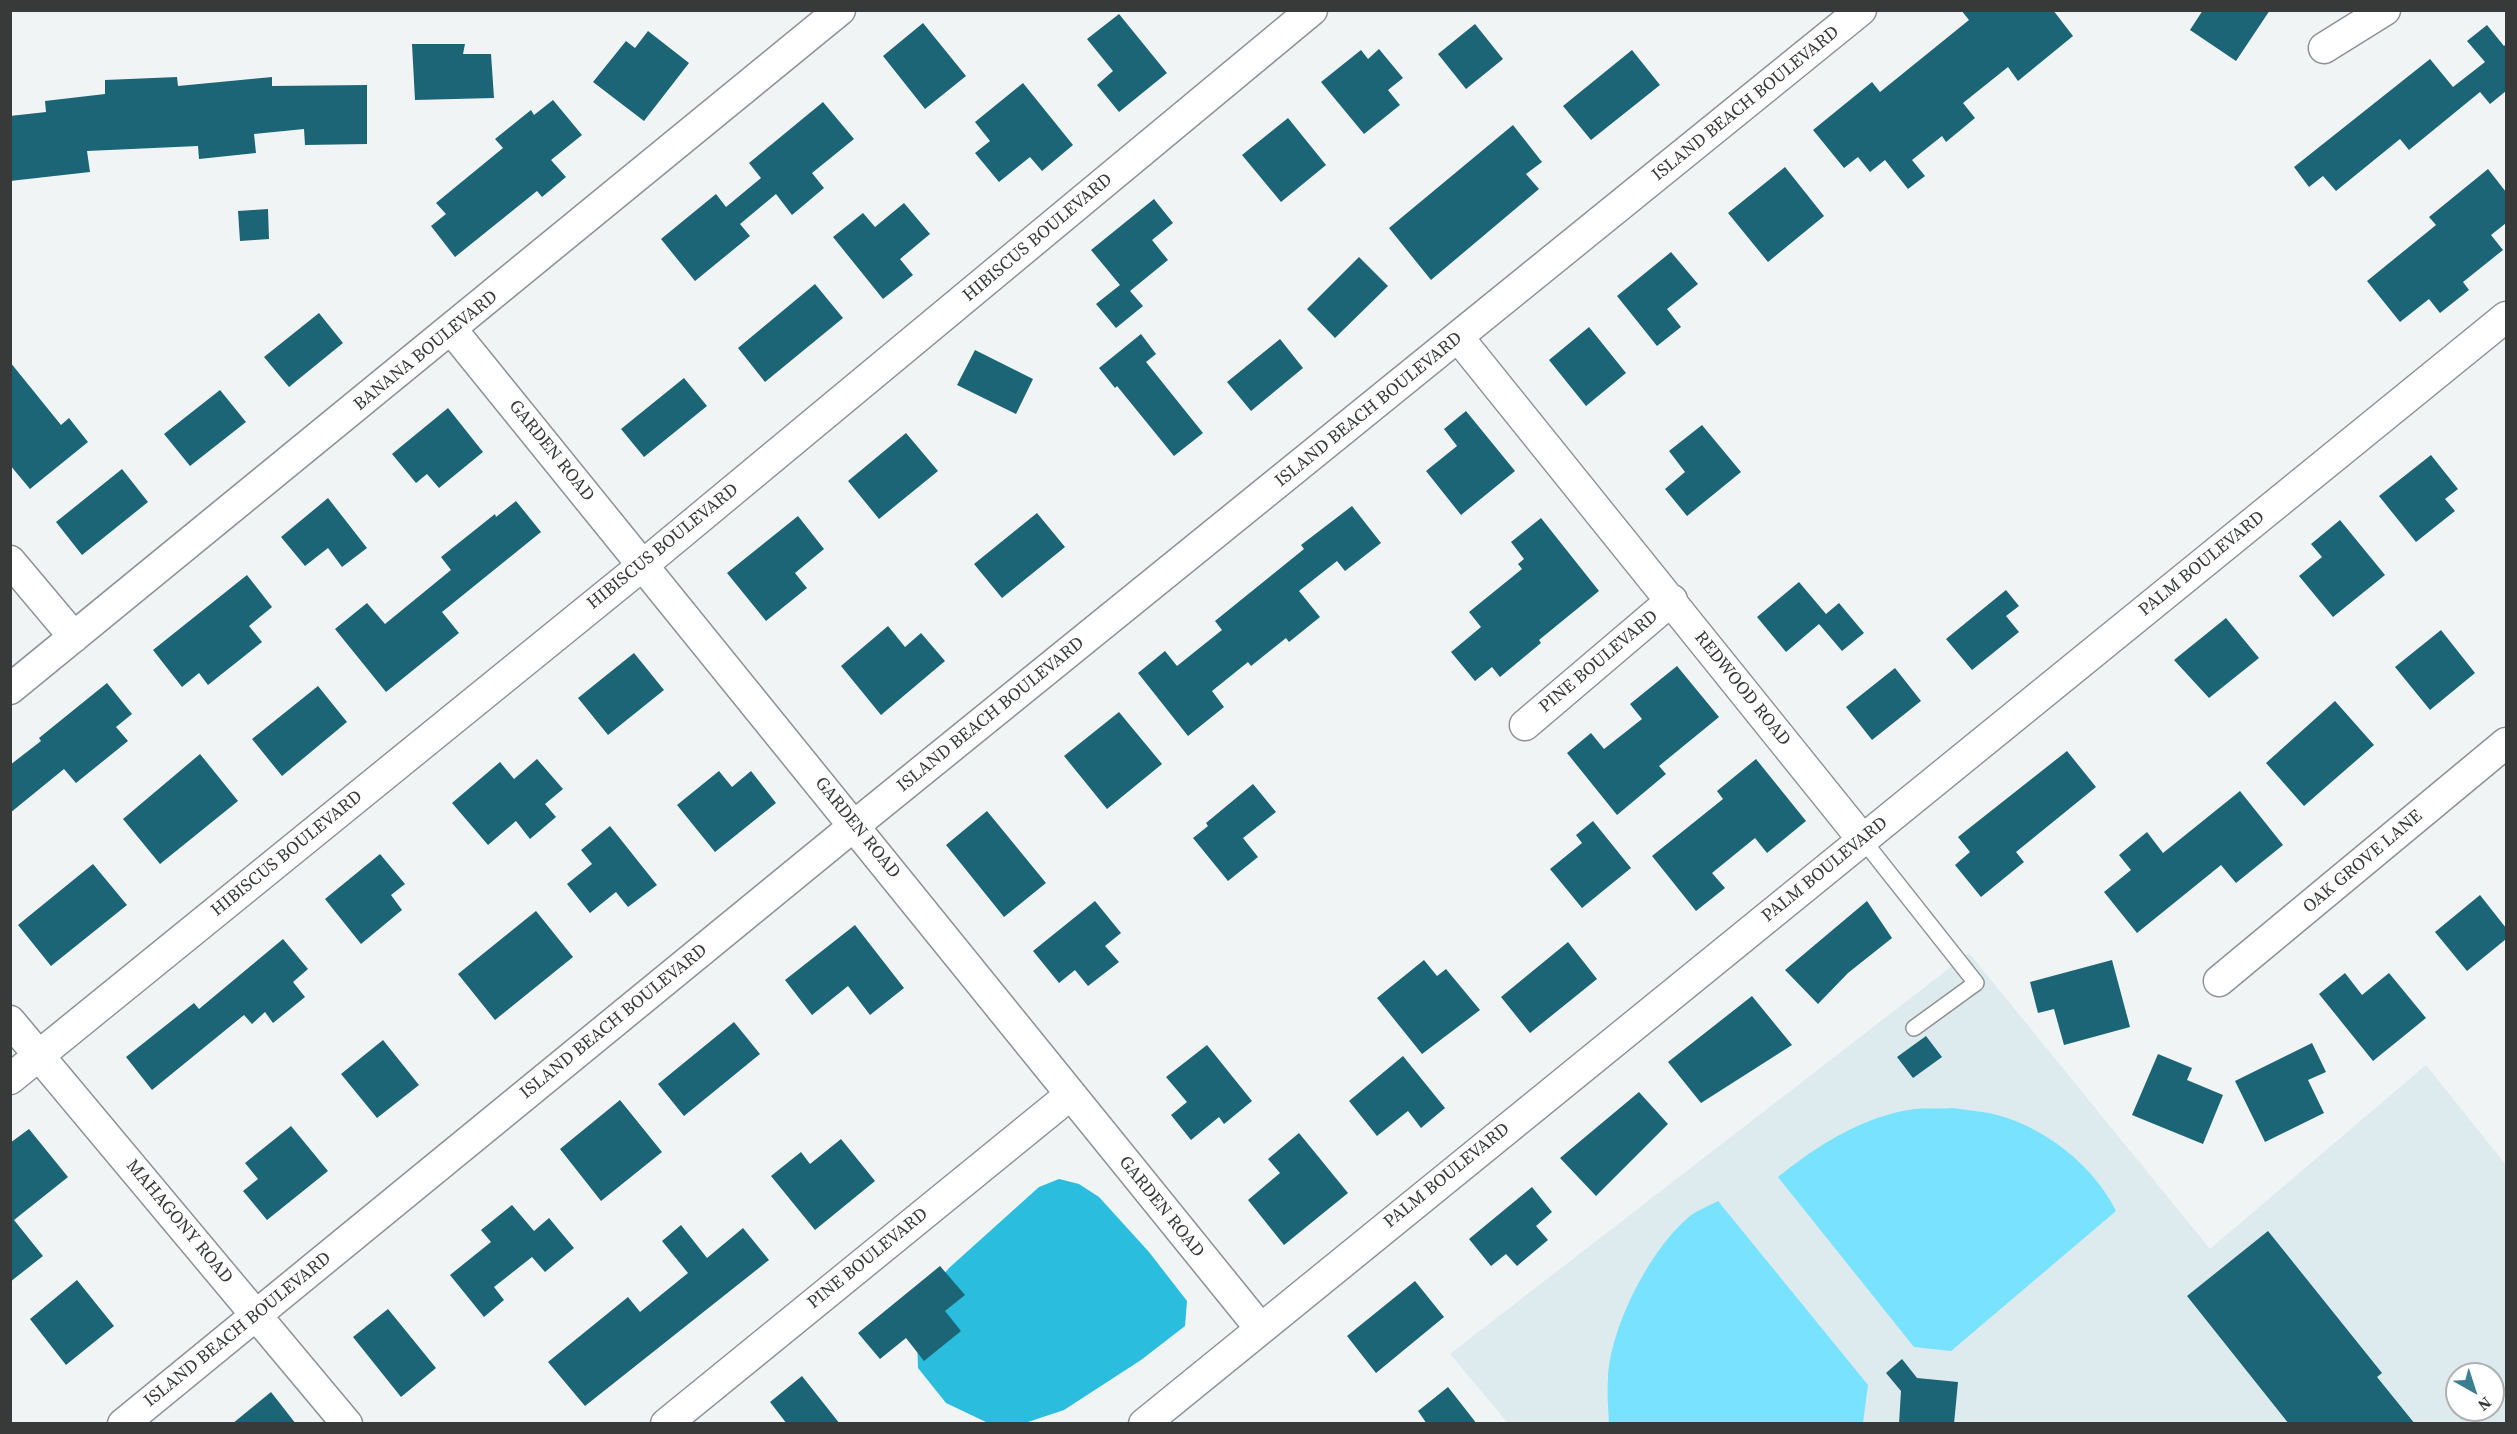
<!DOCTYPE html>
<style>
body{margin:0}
#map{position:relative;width:2517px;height:1434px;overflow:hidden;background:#f0f4f5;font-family:"Source Serif 4",serif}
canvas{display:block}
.frame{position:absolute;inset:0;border:12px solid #383a3a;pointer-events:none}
.north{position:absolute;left:2445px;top:1362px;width:60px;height:60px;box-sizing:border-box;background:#fff;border:2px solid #afb0b0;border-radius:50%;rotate:141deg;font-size:16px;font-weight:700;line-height:24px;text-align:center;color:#383a3a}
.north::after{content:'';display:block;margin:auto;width:21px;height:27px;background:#3b7e8f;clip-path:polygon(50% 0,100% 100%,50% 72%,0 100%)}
</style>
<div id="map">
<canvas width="2517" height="1434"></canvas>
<div class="frame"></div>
<div class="north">N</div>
</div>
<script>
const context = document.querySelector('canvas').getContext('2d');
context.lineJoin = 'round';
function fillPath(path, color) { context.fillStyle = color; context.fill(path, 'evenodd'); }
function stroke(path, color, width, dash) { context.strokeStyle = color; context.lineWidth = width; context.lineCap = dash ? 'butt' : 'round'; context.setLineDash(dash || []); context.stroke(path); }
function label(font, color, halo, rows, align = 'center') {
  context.font = font + ' "Source Serif 4",serif'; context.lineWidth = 6; context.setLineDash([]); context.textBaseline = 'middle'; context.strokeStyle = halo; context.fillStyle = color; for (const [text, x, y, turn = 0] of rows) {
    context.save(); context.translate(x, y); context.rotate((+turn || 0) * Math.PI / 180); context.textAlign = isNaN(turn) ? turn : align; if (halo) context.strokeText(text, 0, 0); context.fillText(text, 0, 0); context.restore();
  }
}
fillPath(new Path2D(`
 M 1969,953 L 2210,1249 L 2426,1065 L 2506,1165 L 2506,1423 L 1508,1423 L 1450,1354 ZM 2457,1374 L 2493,1374 L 2493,1410 L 2457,1410 Z`), '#ddeaee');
fillPath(new Path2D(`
 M 1953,1108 C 1965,1110 1977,1111 1989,1113 C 2041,1124 2093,1164 2116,1211 L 1951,1351 L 1914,1347 L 1778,1177 C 1818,1145 1863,1116 1915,1109 C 1927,1108 1940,1109 1953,1108 Z
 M 1718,1201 L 1868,1385 L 1863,1423 L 1609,1423 C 1608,1408 1607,1393 1608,1377 C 1611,1326 1650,1249 1690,1216 C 1698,1210 1709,1206 1718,1201 Z`), '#79e2fe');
fillPath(new Path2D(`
 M 1059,1179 L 1079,1184 L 1099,1197 L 1149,1252 L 1187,1301 L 1185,1326 L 1141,1360 L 1064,1410 L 1022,1424 L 988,1423 L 946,1403 L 918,1368 L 916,1308 L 949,1268 L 1039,1187 Z`), '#2abddd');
fillPath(new Path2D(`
 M 1961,10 L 2053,10 L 2073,36 L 2018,81 L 2008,67 L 1963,103 L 1975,118 L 1946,142 L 1942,136 L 1912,160 L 1925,176 L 1908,189 L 1885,160 L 1870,172 L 1858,157 L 1844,168 L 1813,130 L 1872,82 L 1880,92 L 1969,20 Z
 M 2203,10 L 2270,10 L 2236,61 L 2190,30 Z
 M 1119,14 L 1167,73 L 1119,112 L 1097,85 L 1113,71 L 1087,39 Z
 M 923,23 L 966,76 L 925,109 L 883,56 Z
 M 1475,24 L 1503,59 L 1466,89 L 1438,54 Z
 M 2487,25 L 2504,46 L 2506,44 L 2506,91 L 2490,104 L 2480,92 L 2409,150 L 2400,139 L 2336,191 L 2323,176 L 2309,187 L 2294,167 L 2430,59 L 2453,87 L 2485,62 L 2467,41 Z
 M 648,31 L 689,63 L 644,121 L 593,82 L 626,41 L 635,48 Z
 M 412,44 L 465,44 L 463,54 L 491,54 L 494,98 L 415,100 Z
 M 1379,49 L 1403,78 L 1388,90 L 1400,105 L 1364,134 L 1321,82 L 1361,50 L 1368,59 Z
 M 1632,50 L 1660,85 L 1591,140 L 1563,106 Z
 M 177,77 L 178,86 L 272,77 L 272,86 L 367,85 L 367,144 L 305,145 L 304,129 L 254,134 L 256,153 L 199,159 L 198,146 L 87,151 L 90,172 L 10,181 L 10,116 L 46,112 L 45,101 L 105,94 L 105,80 Z
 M 1023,83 L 1073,145 L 1042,171 L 1030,157 L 999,182 L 975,153 L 990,141 L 975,122 Z
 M 553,100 L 582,135 L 551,160 L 566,177 L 542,197 L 537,191 L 455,257 L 431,226 L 446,214 L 436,203 L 503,148 L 495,139 L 531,110 L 534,115 Z
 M 823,102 L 854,139 L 812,173 L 824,188 L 792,215 L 776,194 L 740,224 L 750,236 L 695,281 L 661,239 L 716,194 L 726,207 L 761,178 L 749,163 Z
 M 1288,118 L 1326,165 L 1281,202 L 1242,155 Z
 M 1513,125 L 1542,162 L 1526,174 L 1539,189 L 1431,280 L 1389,228 Z
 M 1785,167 L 1824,216 L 1768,262 L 1728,213 Z
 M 2488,169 L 2506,192 L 2506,223 L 2491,235 L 2503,250 L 2463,282 L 2469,290 L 2440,313 L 2429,299 L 2400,322 L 2367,281 L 2436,225 L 2429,217 Z
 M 1154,199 L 1173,223 L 1152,240 L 1168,260 L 1130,291 L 1143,306 L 1116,328 L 1096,304 L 1120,285 L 1091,250 Z
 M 904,203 L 930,234 L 900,259 L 913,275 L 883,299 L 833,237 L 863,213 L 875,227 Z
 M 268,209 L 269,239 L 240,241 L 238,211 Z
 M 1671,252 L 1698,284 L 1667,309 L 1681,327 L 1657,346 L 1617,296 Z
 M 1359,257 L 1388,286 L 1335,338 L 1307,309 Z
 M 815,284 L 843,318 L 765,382 L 738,348 Z
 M 319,313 L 343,343 L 289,387 L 264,357 Z
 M 1589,327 L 1626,373 L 1586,406 L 1549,360 Z
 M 1141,334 L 1156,354 L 1146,362 L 1203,433 L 1174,456 L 1117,386 L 1115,388 L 1099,368 Z
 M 1280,339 L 1303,368 L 1251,411 L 1227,382 Z
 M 975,350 L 1033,379 L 1016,414 L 957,385 Z
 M 10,362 L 61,425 L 69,418 L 88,442 L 30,489 L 10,465 Z
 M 684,378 L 707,406 L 644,457 L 621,429 Z
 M 220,390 L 246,422 L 190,466 L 164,434 Z
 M 448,408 L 483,452 L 439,488 L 427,474 L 416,483 L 392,454 Z
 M 1466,411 L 1515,471 L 1461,515 L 1426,471 L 1457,446 L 1444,429 Z
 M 1702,425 L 1741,472 L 1687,516 L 1665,489 L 1685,472 L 1669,451 Z
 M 906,433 L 938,471 L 879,519 L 848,481 Z
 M 2431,455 L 2458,489 L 2445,499 L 2455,511 L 2416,542 L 2379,496 Z
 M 122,469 L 148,502 L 82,555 L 56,522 Z
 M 328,498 L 367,548 L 342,567 L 328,548 L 305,566 L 281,537 Z
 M 516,501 L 541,532 L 442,612 L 459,633 L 386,692 L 335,629 L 367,603 L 385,624 L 451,570 L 441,557 L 495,514 L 496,517 Z
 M 1352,506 L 1381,543 L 1345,571 L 1337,561 L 1299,591 L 1320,617 L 1289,642 L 1286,638 L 1251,666 L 1248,662 L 1212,691 L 1224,707 L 1188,736 L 1138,673 L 1165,651 L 1177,666 L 1222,630 L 1215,621 L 1304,549 L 1301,545 Z
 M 1037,513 L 1065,547 L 1002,598 L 974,564 Z
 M 798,516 L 824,549 L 795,573 L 807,588 L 766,621 L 727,573 Z
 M 1541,518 L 1599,591 L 1539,640 L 1541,643 L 1500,677 L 1492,667 L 1475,681 L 1451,652 L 1481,627 L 1469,612 L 1522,569 L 1518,564 L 1524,559 L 1511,542 Z
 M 2340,520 L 2385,575 L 2333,617 L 2299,576 L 2322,557 L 2311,544 Z
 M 247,575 L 272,607 L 249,626 L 262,642 L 208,685 L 199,673 L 182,687 L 153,650 Z
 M 1799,582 L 1826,614 L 1839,603 L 1864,633 L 1842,651 L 1819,624 L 1786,652 L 1757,617 Z
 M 2006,590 L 2019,606 L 2006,616 L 2019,632 L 1972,670 L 1946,639 Z
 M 2226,618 L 2259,658 L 2209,698 L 2174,660 Z
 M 888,626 L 905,647 L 921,633 L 945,661 L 881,715 L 841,666 Z
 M 2441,630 L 2475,673 L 2430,710 L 2395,667 Z
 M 634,653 L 664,690 L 608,735 L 578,698 Z
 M 1677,666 L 1719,717 L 1659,766 L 1666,774 L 1617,815 L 1567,753 L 1591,733 L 1604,749 L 1642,719 L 1630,704 Z
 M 1895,668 L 1921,701 L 1872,740 L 1846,707 Z
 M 107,683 L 132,714 L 116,727 L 128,741 L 76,783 L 64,769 L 10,813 L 10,765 L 41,741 L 39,738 Z
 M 318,686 L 347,722 L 282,776 L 252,739 Z
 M 2335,701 L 2374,745 L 2304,806 L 2266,763 Z
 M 1119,712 L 1162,764 L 1107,809 L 1064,756 Z
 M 2067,751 L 2096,787 L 2016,852 L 2024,862 L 1981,897 L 1955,865 L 1970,852 L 1958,837 Z
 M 200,754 L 238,801 L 160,864 L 123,819 Z
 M 537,759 L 563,789 L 545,804 L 556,817 L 530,839 L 516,821 L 488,845 L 452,803 L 500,762 L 514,779 Z
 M 1756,759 L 1806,821 L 1767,853 L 1755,838 L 1712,873 L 1725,888 L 1696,911 L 1652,856 L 1723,799 L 1717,791 Z
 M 719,771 L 732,787 L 751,771 L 776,803 L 715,852 L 677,805 Z
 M 1253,784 L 1276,812 L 1243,838 L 1258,857 L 1228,881 L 1193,838 L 1208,826 L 1206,823 Z
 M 2240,791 L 2283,845 L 2236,883 L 2221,865 L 2137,933 L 2104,892 L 2131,870 L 2119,855 L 2147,832 L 2163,853 Z
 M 987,811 L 1046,883 L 1004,917 L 946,845 Z
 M 1593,821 L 1631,868 L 1582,908 L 1550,869 L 1582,843 L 1576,835 Z
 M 610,826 L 657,885 L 628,907 L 616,892 L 590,913 L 567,884 L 592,864 L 581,850 Z
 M 380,854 L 405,884 L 391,895 L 402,910 L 361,944 L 325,899 Z
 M 93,864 L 127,905 L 51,966 L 18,925 Z
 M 2480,895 L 2506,928 L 2506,939 L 2467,971 L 2435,932 Z
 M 1095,901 L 1121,933 L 1105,946 L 1119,962 L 1088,986 L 1075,970 L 1059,983 L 1033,951 Z
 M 1867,901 L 1892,938 L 1848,973 L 1818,1004 L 1785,970 Z
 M 536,911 L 573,957 L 495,1020 L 458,974 Z
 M 855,925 L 904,988 L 870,1015 L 848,986 L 812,1015 L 785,980 Z
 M 283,939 L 308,969 L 293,982 L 305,997 L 273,1023 L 265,1012 L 252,1024 L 244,1015 L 152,1090 L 126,1057 L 194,1003 L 199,1009 Z
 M 1568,942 L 1597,979 L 1530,1033 L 1501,997 Z
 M 1424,960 L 1437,976 L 1446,969 L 1480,1010 L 1422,1054 L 1377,998 Z
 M 2112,960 L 2130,1027 L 2064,1045 L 2054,1009 L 2038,1013 L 2030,982 Z
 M 2345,973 L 2362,995 L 2389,973 L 2426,1018 L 2373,1061 L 2319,994 Z
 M 1752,996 L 1792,1045 L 1701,1103 L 1668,1062 Z
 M 734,1022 L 760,1054 L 684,1116 L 658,1084 Z
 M 1926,1036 L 1942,1057 L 1913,1078 L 1897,1057 Z
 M 383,1040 L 419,1085 L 377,1118 L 341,1074 Z
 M 2312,1043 L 2326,1072 L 2308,1080 L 2324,1113 L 2265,1142 L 2235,1081 Z
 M 1207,1045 L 1252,1101 L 1224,1124 L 1219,1117 L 1191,1140 L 1171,1115 L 1187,1102 L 1166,1077 Z
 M 2158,1054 L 2192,1068 L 2187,1080 L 2223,1095 L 2203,1144 L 2132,1115 Z
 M 1403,1056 L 1445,1108 L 1421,1128 L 1408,1111 L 1377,1136 L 1349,1101 Z
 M 1639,1092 L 1668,1124 L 1596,1196 L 1560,1158 Z
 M 620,1100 L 662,1152 L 601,1201 L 560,1149 Z
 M 291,1126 L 328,1171 L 267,1220 L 243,1191 L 258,1179 L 245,1163 Z
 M 29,1129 L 68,1177 L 14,1220 L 43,1256 L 10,1282 L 10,1143 Z
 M 1299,1133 L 1348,1193 L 1284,1245 L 1248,1200 L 1280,1173 L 1268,1159 Z
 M 841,1139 L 875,1181 L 815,1230 L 771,1176 L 801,1152 L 810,1164 Z
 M 1532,1187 L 1552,1212 L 1536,1226 L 1548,1240 L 1517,1266 L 1506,1254 L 1491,1266 L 1469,1239 Z
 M 512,1205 L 534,1231 L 549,1218 L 574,1248 L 545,1272 L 532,1257 L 494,1287 L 504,1300 L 484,1317 L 450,1275 L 491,1242 L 481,1230 Z
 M 681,1225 L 707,1258 L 743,1228 L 769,1260 L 585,1406 L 548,1362 L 628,1297 L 640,1312 L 688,1273 L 662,1241 Z
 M 2268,1231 L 2382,1373 L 2377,1377 L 2415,1424 L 2289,1424 L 2187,1296 Z
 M 940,1266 L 965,1295 L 945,1311 L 961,1331 L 924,1361 L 906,1338 L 880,1359 L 858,1333 Z
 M 77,1280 L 114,1326 L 66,1365 L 30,1319 Z
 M 1415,1281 L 1444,1317 L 1376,1373 L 1347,1336 Z
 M 388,1309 L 436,1368 L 401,1397 L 353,1337 Z
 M 1902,1359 L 1917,1378 L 1958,1382 L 1954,1424 L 1899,1424 L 1901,1391 L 1886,1373 Z
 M 802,1376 L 840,1424 L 787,1424 L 770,1402 Z
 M 1448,1387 L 1477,1424 L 1427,1424 L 1418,1411 Z
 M 271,1392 L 296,1424 L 232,1424 Z`), '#1b6576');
const lane = new Path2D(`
 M 1863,840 L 1976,983 L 1914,1028`);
const street = new Path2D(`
 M 2324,48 L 2385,10
 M 452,330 L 1260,1328
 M 1458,337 L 1863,840
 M 10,561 L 74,637
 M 10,689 L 840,10
 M 1525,725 L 1672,600
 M 2219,981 L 2506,743
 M 10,1021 L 347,1424
 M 10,1079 L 643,565 L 1312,10
 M 123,1424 L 855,825 L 1861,10
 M 666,1424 L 1070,1095
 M 1144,1424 L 2506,317`);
stroke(lane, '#8e9293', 18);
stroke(street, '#8e9293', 33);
stroke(lane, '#fff', 15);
stroke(street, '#fff', 30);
label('18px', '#383a3a', '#fff', [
 ["ISLAND BEACH BOULEVARD",1746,104,-39],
 ["HIBISCUS BOULEVARD",1038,238,-40],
 ["BANANA BOULEVARD",426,351,-39],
 ["ISLAND BEACH BOULEVARD",1369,410,-39],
 ["GARDEN ROAD",551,451,51],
 ["HIBISCUS BOULEVARD",663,547,-39],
 ["PALM BOULEVARD",2202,564,-39],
 ["PINE BOULEVARD",1599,662,-40],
 ["REDWOOD ROAD",1742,689,51],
 ["ISLAND BEACH BOULEVARD",991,715,-39],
 ["GARDEN ROAD",857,828,51],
 ["HIBISCUS BOULEVARD",287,854,-39],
 ["OAK GROVE LANE",2363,862,-40],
 ["PALM BOULEVARD",1825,870,-39],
 ["ISLAND BEACH BOULEVARD",614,1022,-39],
 ["PALM BOULEVARD",1447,1176,-39],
 ["GARDEN ROAD",1161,1207,51],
 ["MAHAGONY ROAD",179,1222,50],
 ["PINE BOULEVARD",868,1259,-39],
 ["ISLAND BEACH BOULEVARD",238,1330,-39]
]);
</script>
